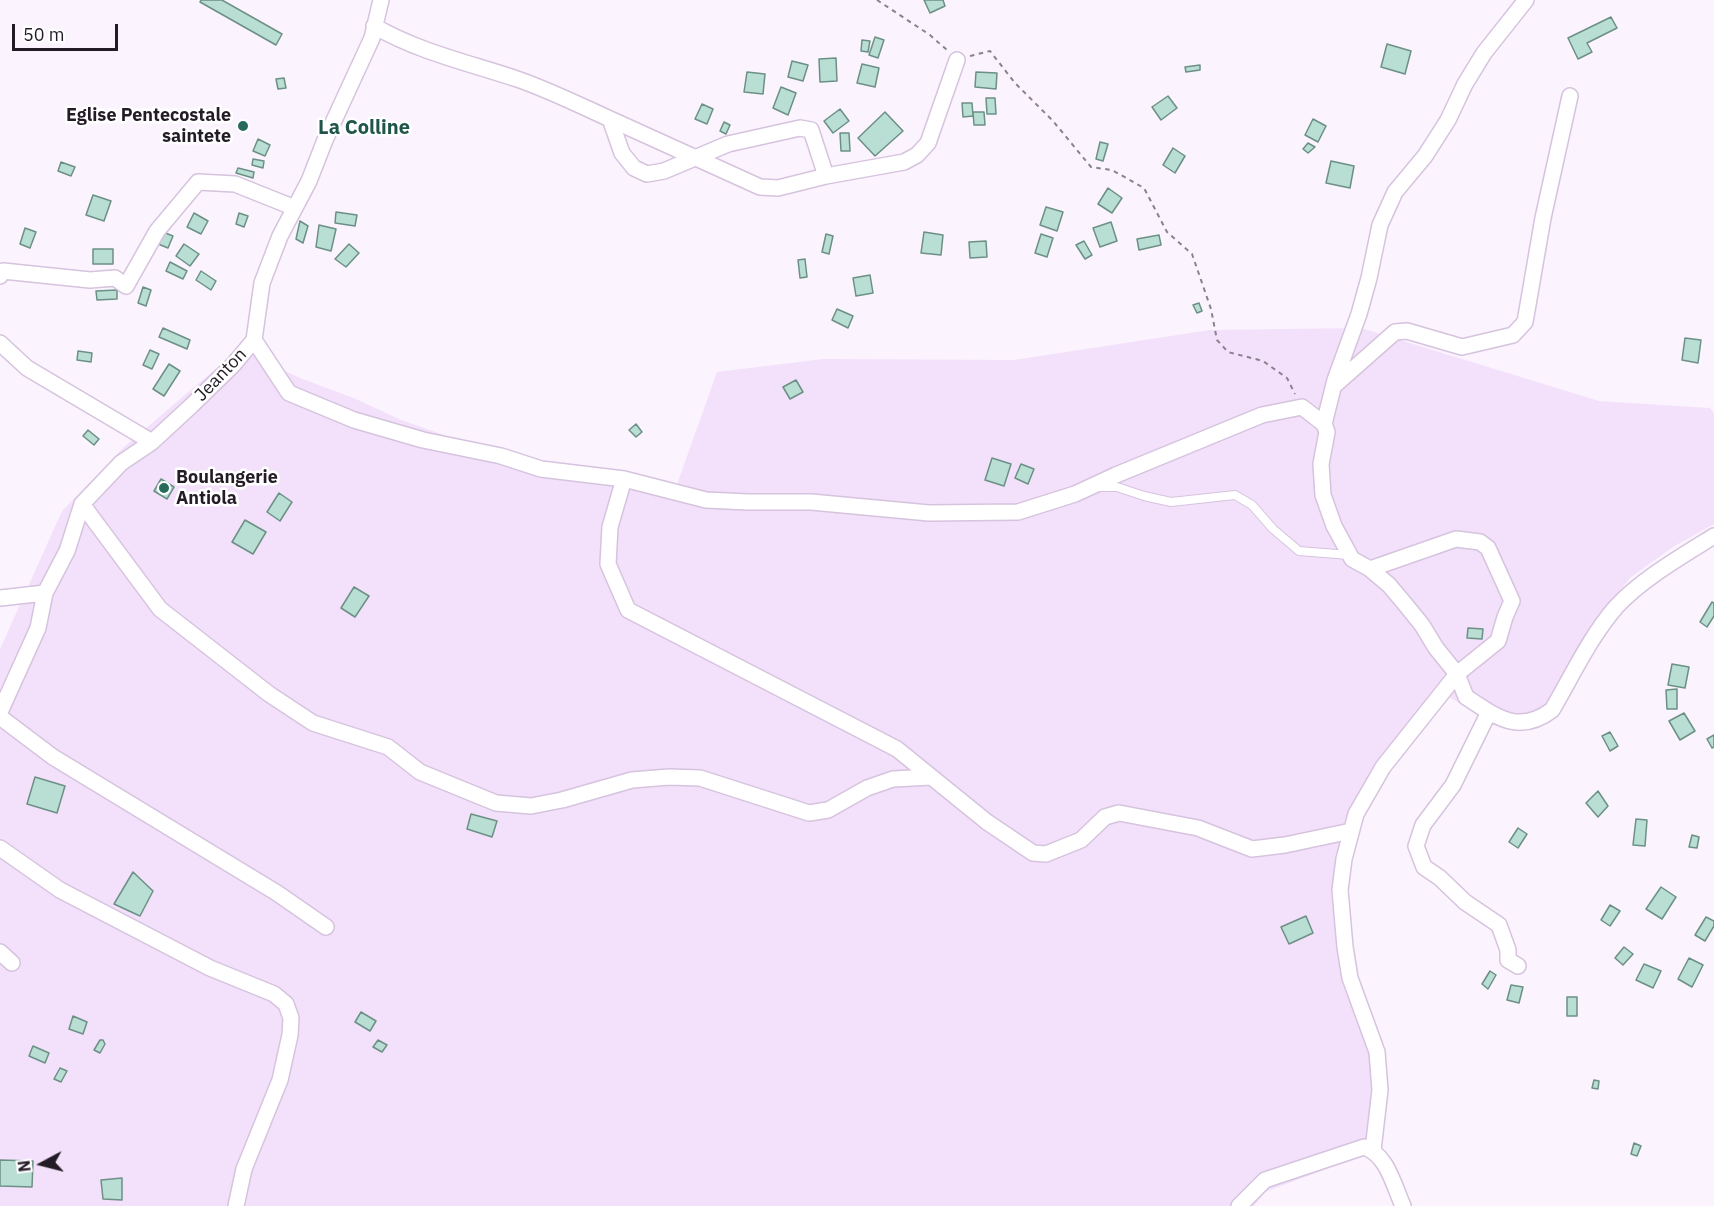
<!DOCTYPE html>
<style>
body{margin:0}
#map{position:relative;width:1714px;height:1206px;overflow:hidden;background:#fbf3fe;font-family:"IBM Plex Sans",sans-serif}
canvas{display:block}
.north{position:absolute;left:12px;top:1134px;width:60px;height:60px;-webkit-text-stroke:4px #fff;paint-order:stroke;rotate:263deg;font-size:16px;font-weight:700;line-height:24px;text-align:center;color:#231c26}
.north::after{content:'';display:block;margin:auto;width:21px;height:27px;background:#231c26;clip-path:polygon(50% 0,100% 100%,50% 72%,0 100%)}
.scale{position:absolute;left:12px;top:24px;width:106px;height:27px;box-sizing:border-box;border:3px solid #231c26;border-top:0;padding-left:8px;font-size:18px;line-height:21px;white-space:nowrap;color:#231c26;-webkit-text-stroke:4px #fff;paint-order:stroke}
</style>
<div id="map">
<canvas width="1714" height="1206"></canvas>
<div class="north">N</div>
<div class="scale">50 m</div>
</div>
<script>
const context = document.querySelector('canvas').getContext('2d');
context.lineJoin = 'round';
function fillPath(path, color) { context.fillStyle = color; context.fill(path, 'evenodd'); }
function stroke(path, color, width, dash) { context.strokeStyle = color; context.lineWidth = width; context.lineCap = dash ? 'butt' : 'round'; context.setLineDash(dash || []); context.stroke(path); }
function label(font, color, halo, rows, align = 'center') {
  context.font = font + ' "IBM Plex Sans",sans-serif'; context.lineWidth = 5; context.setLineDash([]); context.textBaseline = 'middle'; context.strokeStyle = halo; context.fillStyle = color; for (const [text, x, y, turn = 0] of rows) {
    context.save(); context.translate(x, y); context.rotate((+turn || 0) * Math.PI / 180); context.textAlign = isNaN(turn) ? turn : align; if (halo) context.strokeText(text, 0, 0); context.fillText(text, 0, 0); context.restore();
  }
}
fillPath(new Path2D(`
 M 1361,328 L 1599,401 L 1710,408 L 1714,413 L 1714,524 L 1673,547 L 1631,577 L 1608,606 L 1547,706 L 1530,718 L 1486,719 L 1439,691 L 1349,820 L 1331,893 L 1342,983 L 1374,1064 L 1366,1154 L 1265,1192 L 1254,1206 L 0,1206 L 0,649 L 62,511 L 125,446 L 239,349 L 300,378 L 356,399 L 401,420 L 447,436 L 528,459 L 675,490 L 717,372 L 823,359 L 1014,360 L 1210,330 Z`), '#f3e1fb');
const building = new Path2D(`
 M 201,0 L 222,0 L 282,34 L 276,45 L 200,2 Z
 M 924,0 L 943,0 L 945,6 L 930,13 Z
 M 1611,17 L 1617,28 L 1587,43 L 1592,52 L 1578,59 L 1568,38 Z
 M 875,37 L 884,40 L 878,58 L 869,55 Z
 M 862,40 L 870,41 L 868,52 L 861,51 Z
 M 1387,44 L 1411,51 L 1405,74 L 1381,67 Z
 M 836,58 L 837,81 L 820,82 L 819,59 Z
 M 792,61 L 808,65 L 803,81 L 788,77 Z
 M 862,64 L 879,68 L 875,87 L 857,83 Z
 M 1200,65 L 1200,70 L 1186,72 L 1185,67 Z
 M 747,72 L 765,74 L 763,94 L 744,92 Z
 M 976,72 L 997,73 L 996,89 L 975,87 Z
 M 284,78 L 286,88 L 278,89 L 276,79 Z
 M 781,87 L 796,93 L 788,115 L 773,108 Z
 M 1168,96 L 1177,108 L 1161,120 L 1152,107 Z
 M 986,98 L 995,98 L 996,114 L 987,114 Z
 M 962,103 L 972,103 L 973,116 L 963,117 Z
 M 702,104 L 713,109 L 707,124 L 695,119 Z
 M 840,109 L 849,121 L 833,133 L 824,121 Z
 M 885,112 L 903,131 L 875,156 L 858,138 Z
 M 973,112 L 984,112 L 985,125 L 974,125 Z
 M 1313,119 L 1326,126 L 1318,142 L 1305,135 Z
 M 724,122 L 730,125 L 726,134 L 720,131 Z
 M 840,133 L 849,133 L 850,151 L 841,151 Z
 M 258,139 L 270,145 L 265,156 L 253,151 Z
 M 1100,142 L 1108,144 L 1103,161 L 1096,159 Z
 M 1308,143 L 1315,147 L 1308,153 L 1303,149 Z
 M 1173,148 L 1185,156 L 1175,173 L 1163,165 Z
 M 253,159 L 264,161 L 263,168 L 252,165 Z
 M 1331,161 L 1354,166 L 1350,188 L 1326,183 Z
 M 61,162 L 75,167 L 71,176 L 58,171 Z
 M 238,168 L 254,172 L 253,178 L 236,173 Z
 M 1108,188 L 1122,198 L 1112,213 L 1098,204 Z
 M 93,195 L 111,201 L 104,221 L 86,215 Z
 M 1046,207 L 1063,212 L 1057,231 L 1040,225 Z
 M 336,212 L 357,215 L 355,226 L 335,223 Z
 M 194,213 L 208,221 L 201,234 L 187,227 Z
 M 239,213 L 248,216 L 244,227 L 236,224 Z
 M 300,221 L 308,226 L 303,243 L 296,239 Z
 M 1111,222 L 1117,241 L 1100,247 L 1093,228 Z
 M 319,225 L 336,229 L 331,251 L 316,247 Z
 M 25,228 L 36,232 L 30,248 L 20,244 Z
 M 163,232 L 173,236 L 168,248 L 158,244 Z
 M 924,232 L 943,235 L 941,255 L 921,253 Z
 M 826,234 L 833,236 L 829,254 L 822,252 Z
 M 1041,234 L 1053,238 L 1047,257 L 1035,253 Z
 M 1159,235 L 1161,245 L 1139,250 L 1137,239 Z
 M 986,241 L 987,257 L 970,258 L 969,242 Z
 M 1084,241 L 1092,255 L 1085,259 L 1076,245 Z
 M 184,244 L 199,254 L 190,266 L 176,256 Z
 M 349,244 L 359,253 L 346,267 L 335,259 Z
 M 93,249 L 113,249 L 113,264 L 93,264 Z
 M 805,259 L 807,277 L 800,278 L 798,260 Z
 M 170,262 L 187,271 L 183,279 L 166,271 Z
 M 201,271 L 216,281 L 211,290 L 196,280 Z
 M 870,275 L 873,293 L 856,296 L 853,278 Z
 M 143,287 L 151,290 L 146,306 L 138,303 Z
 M 117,290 L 117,299 L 97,300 L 96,291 Z
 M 1199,303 L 1202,311 L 1197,313 L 1193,305 Z
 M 837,309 L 853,316 L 848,328 L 832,320 Z
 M 163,328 L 190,340 L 187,349 L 159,337 Z
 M 1685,338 L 1701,340 L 1698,363 L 1682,360 Z
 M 150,350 L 159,354 L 152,369 L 143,365 Z
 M 78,351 L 92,353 L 91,362 L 77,360 Z
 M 169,364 L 180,371 L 164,396 L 153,389 Z
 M 796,380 L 803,392 L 790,399 L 783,387 Z
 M 636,424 L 642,432 L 636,437 L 629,430 Z
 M 88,430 L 99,439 L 94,445 L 83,436 Z
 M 992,458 L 1011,464 L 1004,486 L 985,480 Z
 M 1021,464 L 1034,469 L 1028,484 L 1015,478 Z
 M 161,479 L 174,487 L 167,499 L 154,491 Z
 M 279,493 L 292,502 L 280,521 L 267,512 Z
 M 245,520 L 266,532 L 253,554 L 232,542 Z
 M 354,587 L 369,596 L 355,617 L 341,608 Z
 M 1712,602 L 1714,603 L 1714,616 L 1707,627 L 1700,622 Z
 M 1468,628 L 1483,629 L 1482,639 L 1467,638 Z
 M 1672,664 L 1689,667 L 1685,688 L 1668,685 Z
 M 1677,689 L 1677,709 L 1667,709 L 1666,690 Z
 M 1684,713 L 1695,731 L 1680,740 L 1669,721 Z
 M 1610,732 L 1618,746 L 1610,751 L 1602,736 Z
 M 1714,735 L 1714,747 L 1712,748 L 1707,739 Z
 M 35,777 L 65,786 L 57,813 L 27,804 Z
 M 1598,791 L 1608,806 L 1598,817 L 1586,803 Z
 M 471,814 L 497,821 L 492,837 L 467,829 Z
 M 1636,819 L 1647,820 L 1645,846 L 1633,845 Z
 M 1518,828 L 1527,834 L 1518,848 L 1509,842 Z
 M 1692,835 L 1699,837 L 1697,848 L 1689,847 Z
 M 133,872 L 153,891 L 140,916 L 114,904 Z
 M 1661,887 L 1676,897 L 1662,919 L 1646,909 Z
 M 1610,905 L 1620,911 L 1610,926 L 1601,920 Z
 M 1306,916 L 1313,933 L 1289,944 L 1281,927 Z
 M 1706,917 L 1714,921 L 1714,926 L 1705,941 L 1695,935 Z
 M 1624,947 L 1633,954 L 1623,965 L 1615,958 Z
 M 1689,958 L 1703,965 L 1692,987 L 1678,979 Z
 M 1644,964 L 1661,971 L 1653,988 L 1636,980 Z
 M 1490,971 L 1496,975 L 1488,989 L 1482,984 Z
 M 1511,985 L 1523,987 L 1519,1003 L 1507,1000 Z
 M 1567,997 L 1577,997 L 1577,1016 L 1567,1016 Z
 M 361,1012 L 376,1021 L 370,1031 L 355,1022 Z
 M 73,1016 L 87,1022 L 83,1034 L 69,1029 Z
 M 100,1040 L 103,1040 L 105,1044 L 100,1053 L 94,1050 Z
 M 378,1040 L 387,1045 L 382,1052 L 373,1047 Z
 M 33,1046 L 49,1053 L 45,1063 L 29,1056 Z
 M 60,1068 L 67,1071 L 61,1082 L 54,1079 Z
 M 1594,1080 L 1599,1081 L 1598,1089 L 1592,1088 Z
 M 1634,1143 L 1641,1146 L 1637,1156 L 1631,1154 Z
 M 0,1160 L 33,1161 L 32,1187 L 0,1186 Z
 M 122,1178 L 122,1200 L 103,1199 L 101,1180 Z`);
fillPath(building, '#b9ded3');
stroke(building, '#6c9085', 1.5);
const service = new Path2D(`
 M 1097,487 L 1117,487 L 1144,496 L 1171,502 L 1235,495 L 1252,505 L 1273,529 L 1299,551 L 1349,555`);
const minor = new Path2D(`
 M 1526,0 L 1484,53 L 1465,84 L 1448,120 L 1425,156 L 1395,192 L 1380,225 L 1369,278 L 1359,314 L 1335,380 L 1324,424 L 1327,432 L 1321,464 L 1323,495 L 1334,526 L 1352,559 L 1370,569 L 1389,585 L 1405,604 L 1422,625 L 1436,648 L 1457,674 L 1466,697 C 1496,717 1519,735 1552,710 C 1572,676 1590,637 1616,607 C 1642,579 1682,556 1714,536
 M 374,26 C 419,52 469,63 517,79 C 549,90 579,105 610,119 L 622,153 L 634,168 L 647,174 L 664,171 L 728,144 L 800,128 L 811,130 L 826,176 L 904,162 L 917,155 L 928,143 L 957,60
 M 610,119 L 760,187 L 778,188 L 826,176
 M 0,276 L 3,271 L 90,280 L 115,278 L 126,286 L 157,231 L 198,182 L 235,184 L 295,208
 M 254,340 L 289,393 L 354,420 L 423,440 L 501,456 L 541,469 L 624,479 L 706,500 L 748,502 L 811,502 L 929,513 L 1018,512 L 1075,494 L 1116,475 L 1262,415 L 1302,407 L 1324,424
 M 0,343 L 27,368 L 152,442
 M 1335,385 L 1395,332 L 1407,331 L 1462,347 L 1513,335 L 1525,322 L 1543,218 L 1570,96
 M 624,479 L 610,527 L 608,564 L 628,610 L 897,749 L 987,822 L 1033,853 L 1046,854 L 1081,840 L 1105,817 L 1119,813 L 1198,828 L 1252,849 L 1285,845 L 1351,831
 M 82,504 L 160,609 L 269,694 L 313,723 L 388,747 L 420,772 L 496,803 L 531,806 L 562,800 L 632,780 L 669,777 L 700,778 L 809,813 L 828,810 L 867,788 L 893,779 L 931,777
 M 1370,569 L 1456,539 L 1480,542 L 1488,548 L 1512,601 L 1505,617 L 1498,641 L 1457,674 L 1383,767 L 1356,814 L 1344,859 L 1340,890 L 1345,947 L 1350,978 L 1377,1052 L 1380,1090 L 1373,1150
 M 0,598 L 45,593
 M 0,712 L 38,628 L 45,593 L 67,551 L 82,504 L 121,463 L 152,442 L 191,406 L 233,365 L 254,340 L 262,283 L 280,236 L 309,181 L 325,140 L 372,38 L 381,0
 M 1489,712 L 1453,785 L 1423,825 L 1416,846 L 1424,867 L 1440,878 L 1465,902 L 1499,925 L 1508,950 L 1508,960 L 1518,966
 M 0,717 L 53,757 L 277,893 L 326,927
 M 0,848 L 60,890 L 210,968 L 274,994 L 286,1004 L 291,1018 L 290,1035 L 280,1080 L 244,1169 L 236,1206
 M 0,952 L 12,963
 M 1239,1206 L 1265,1180 L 1364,1147 C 1387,1154 1394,1186 1403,1206`);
stroke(service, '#d6c3de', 10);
stroke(minor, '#d6c3de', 18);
stroke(new Path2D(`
 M 877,0 L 930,35 L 948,51
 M 970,56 L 990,51 L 1015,83 L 1053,121 L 1091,167 L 1112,170 L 1144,188 L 1167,232 L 1192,254 L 1211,309 L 1217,340 L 1228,352 L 1263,361 L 1287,378 L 1295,394`), '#8a828d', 2, [4.5, 4.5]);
stroke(service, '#fff', 8);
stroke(minor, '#fff', 15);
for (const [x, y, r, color] of [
 [243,126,6,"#276a5b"],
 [164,488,6,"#276a5b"]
]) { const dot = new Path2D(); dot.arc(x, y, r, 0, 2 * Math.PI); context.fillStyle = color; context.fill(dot); stroke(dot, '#fff', 2); }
label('bold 18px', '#231c26', '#fff', [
 ["Eglise Pentecostale",231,116],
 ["saintete",231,137],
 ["Boulangerie",176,478,"left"],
 ["Antiola",176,499,"left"]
], 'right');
label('18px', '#231c26', '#fff', [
 ["Jeanton",221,375,-46]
]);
label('bold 20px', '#205549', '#fff', [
 ["La Colline",364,128]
]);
</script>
